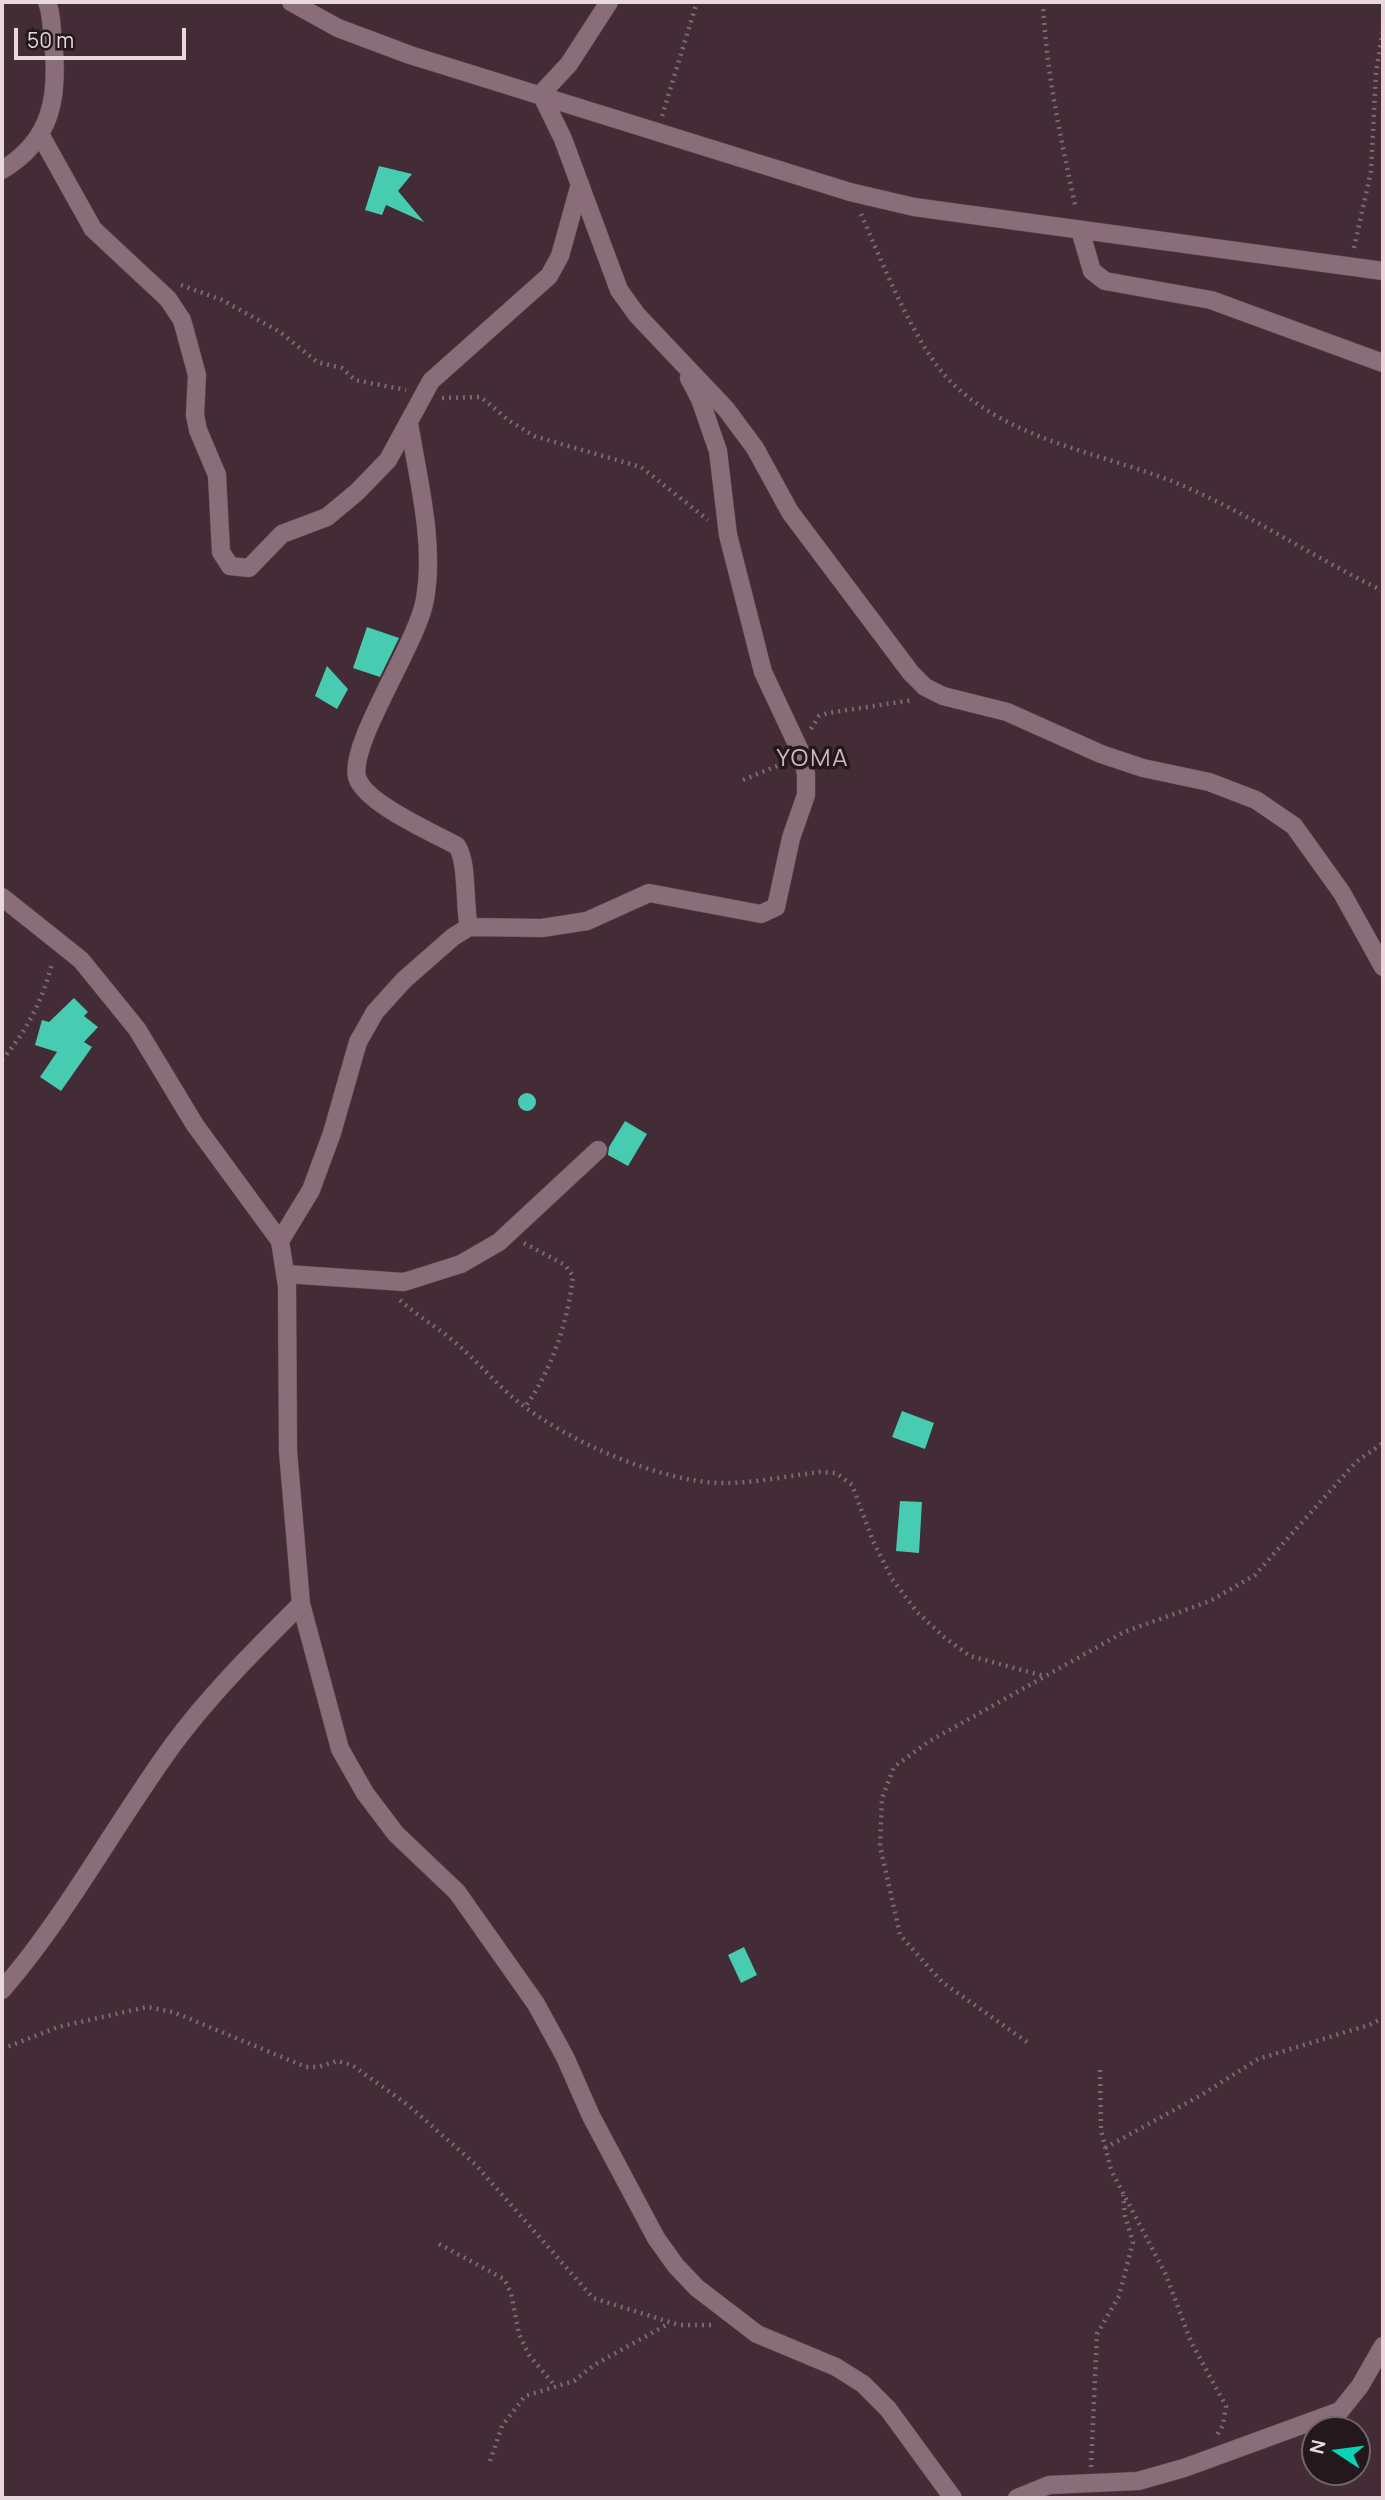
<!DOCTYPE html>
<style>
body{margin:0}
#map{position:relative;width:1385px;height:2500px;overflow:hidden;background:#432c36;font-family:Manrope,sans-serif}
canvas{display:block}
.frame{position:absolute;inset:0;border:4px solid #e9d9df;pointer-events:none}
.north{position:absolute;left:1301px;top:2416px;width:70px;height:70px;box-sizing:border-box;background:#23181c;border:2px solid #72656a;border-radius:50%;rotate:283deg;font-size:19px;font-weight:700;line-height:28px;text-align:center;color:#e9d9df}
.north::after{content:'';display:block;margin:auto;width:24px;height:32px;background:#08d5b5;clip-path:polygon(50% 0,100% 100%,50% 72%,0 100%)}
.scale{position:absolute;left:14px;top:28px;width:172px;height:32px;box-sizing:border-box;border:4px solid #e9d9df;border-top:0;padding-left:9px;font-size:21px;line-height:24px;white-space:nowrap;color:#e9d9df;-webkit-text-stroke:5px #23181c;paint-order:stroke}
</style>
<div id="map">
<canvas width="1385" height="2500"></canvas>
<div class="frame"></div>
<div class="north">N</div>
<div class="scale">50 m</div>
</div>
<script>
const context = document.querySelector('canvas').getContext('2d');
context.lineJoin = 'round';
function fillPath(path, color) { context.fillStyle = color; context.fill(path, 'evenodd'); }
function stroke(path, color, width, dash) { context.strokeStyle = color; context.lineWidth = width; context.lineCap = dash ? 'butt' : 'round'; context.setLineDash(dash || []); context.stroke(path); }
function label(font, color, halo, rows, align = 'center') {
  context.font = font + ' Manrope,sans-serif'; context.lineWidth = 7; context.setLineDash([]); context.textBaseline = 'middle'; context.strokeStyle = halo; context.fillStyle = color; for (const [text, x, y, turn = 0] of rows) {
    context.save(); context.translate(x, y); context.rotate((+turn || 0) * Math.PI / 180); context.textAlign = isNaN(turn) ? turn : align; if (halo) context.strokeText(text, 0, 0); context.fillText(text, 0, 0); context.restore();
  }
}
fillPath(new Path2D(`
 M 379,166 L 412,174 L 398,191 L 424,222 L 386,205 L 382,215 L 365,210 Z
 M 367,627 L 399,638 L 380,677 L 353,668 Z
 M 327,666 L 348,689 L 337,709 L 315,696 Z
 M 74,998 L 88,1012 L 84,1016 L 98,1027 L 84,1042 L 92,1047 L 61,1091 L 40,1077 L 57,1052 L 35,1045 L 42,1020 L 49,1022 Z
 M518 1102a9 9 0 1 1 18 0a9 9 0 1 1-18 0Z
 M 625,1121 L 647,1134 L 628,1166 L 608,1155 L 609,1147 Z
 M 902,1411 L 934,1423 L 925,1449 L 892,1437 Z
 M 900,1501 L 922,1502 L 919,1553 L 896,1551 Z
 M 744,1947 L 757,1975 L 741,1983 L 728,1955 Z`), '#48ccb1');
const minor = new Path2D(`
 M 291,2 L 338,28 L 410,55 L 850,192 L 914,207 L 1383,271
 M 609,2 L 569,64 L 541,94 L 563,139 L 619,290 L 637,315 L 726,409 L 755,448 L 790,512 L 911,673 L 925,687 L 943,696 L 1007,712 L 1101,754 L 1143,768 L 1209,782 L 1256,800 L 1294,826 L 1342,893 L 1383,967
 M 41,136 L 93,229 L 168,299 L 182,320 L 197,375 L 195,415 L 198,430 L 217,475 L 221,552 L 230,566 L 249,568 L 282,534 L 327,517 L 357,492 L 388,460 L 431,381 L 549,276 L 560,256 L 580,184
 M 2,170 C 53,140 59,95 53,39 C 51,27 52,13 47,2
 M 1080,230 L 1092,271 L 1105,281 L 1211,300 L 1383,363
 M 409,423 C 418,479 435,543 425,599 C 418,643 349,742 357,777 C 364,803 434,833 457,846 C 468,862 464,906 469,927
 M 2,897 L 81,960 L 137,1029 L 195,1125 L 280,1241 L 287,1286 L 288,1451 L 301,1604 L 340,1749 L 365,1793 L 396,1834 L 457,1892 L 536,2004 L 565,2057 L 591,2116 L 656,2238 L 676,2266 L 697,2288 L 757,2334 L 836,2367 L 863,2384 L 888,2409 L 953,2498
 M 280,1241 L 311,1190 L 332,1133 L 358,1042 L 375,1012 L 404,980 L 453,937 L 469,927 L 542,928 L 587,921 L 649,893 L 761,914 L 776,907 L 791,838 L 806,795 L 806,774 L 802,755 L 763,672 L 728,535 L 718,451 L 700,399 L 689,378
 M 286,1274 L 404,1282 L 461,1264 L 499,1242 L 598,1150
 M 2,1990 C 67,1915 114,1826 172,1746 C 210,1694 256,1649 301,1604
 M 1017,2498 L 1049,2485 L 1138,2481 L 1184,2468 L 1340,2411 L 1360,2386 L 1383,2346`);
stroke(minor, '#5f4b53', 19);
stroke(new Path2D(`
 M 1043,2 C 1046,72 1061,140 1076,209
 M 662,116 L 697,2
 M 861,214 C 882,262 915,346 951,382 C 1014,444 1108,453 1186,487 C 1254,517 1317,559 1383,591
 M 1354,248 L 1371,171 L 1376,72 L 1383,30
 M 181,285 L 222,300 L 280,332 L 317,362 L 342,368 L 355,380 L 406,390
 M 442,398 L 481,397 L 508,420 L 534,436 L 641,467 L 708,520
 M 811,729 L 819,716 L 828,713 L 913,700
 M 743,780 L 784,763
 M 2,1060 C 27,1030 43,1000 52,963
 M 524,1243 L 565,1265 L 573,1276 C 568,1321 552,1370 525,1407
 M 400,1300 C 416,1315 434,1325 451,1339 C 476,1359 496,1385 521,1404 C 570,1442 657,1480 718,1483 C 751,1484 787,1476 820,1472 L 836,1473 L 852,1485 L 873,1541 L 892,1579 L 917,1612 L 944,1637 L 970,1656 L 1044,1676
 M 1027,2042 L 942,1982 L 900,1935 L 880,1846 L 882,1798 L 894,1767 L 928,1742 L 1124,1632 L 1210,1601 L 1255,1575 L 1356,1462 L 1383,1443
 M 2,2049 L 58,2027 L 147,2007 L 173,2012 L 306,2067 L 318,2067 L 337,2061 L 352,2065 L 408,2105 L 475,2164 L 593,2298 L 679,2325 L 711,2325
 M 1100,2070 L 1101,2130 L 1111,2170 L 1166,2275 L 1191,2342 L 1226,2406 L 1223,2425 L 1217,2435
 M 1105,2148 L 1203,2094 L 1258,2059 L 1369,2025 L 1383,2018
 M 439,2244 L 504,2279 L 511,2293 L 519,2334 L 529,2355 L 556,2387
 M 490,2461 L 502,2426 L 525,2396 L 574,2381 L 594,2365 L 668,2324
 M 1091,2467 L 1097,2334 L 1119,2296 L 1133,2242 L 1125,2216 L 1123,2195`), '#7d6871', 4.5, [2, 5]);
stroke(minor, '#896d78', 18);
context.letterSpacing = '2px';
label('24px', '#d4b6c1', '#23181c', [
 ["YOMA",813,759]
]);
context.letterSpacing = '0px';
</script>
